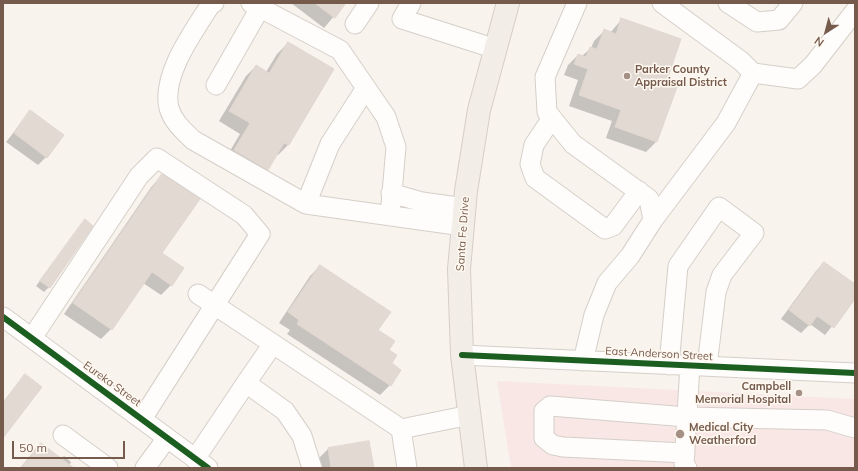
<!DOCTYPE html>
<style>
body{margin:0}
#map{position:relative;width:858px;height:471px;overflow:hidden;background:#f8f3ed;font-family:Mulish,sans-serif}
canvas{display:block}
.frame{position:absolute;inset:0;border:4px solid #765b4d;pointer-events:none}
.north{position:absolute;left:806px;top:12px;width:40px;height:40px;-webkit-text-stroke:3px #fef8f0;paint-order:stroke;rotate:216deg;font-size:11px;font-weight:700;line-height:16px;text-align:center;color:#765b4d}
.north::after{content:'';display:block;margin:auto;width:14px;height:18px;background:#765b4d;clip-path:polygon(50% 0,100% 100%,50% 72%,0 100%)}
.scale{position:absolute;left:12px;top:441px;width:113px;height:18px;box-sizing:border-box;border:2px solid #765b4d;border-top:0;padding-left:5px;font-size:12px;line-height:14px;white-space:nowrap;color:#765b4d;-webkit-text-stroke:3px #fef8f0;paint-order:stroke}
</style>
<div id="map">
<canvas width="858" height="471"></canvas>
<div class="frame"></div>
<div class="north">N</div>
<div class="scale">50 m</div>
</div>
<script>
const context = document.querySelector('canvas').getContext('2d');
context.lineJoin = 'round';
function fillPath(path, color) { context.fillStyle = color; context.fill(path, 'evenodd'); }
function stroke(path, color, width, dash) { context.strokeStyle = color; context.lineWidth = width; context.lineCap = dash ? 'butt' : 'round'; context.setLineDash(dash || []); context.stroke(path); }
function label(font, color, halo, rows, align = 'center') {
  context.font = font + ' Mulish,sans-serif'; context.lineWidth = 3; context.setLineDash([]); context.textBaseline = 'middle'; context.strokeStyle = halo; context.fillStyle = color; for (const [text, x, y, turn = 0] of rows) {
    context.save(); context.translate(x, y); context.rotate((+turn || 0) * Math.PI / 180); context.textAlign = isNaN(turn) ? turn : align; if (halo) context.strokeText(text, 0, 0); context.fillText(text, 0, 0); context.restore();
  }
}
fillPath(new Path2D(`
 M 497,381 L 855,399 L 855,468 L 511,468 Z`), '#f9e7e6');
fillPath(new Path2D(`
 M 291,3 L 345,3 L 324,28 Z
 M 622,19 L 665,84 L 675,88 L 656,142 L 646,152 L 606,138 L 612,121 L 569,106 L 578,80 L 564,75 L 568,65 L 578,55 L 582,56 L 591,48 L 594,41 L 604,31 L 610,33 Z
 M 288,43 L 288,145 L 278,155 L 276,154 L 267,169 L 257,180 L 224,161 L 240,134 L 219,121 L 246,76 L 256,66 L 266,72 L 277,54 Z
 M 30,112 L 46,157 L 38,165 L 6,142 Z
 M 162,176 L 161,254 L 171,285 L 161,295 L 143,283 L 111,329 L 101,339 L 64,314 L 152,186 Z
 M 85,221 L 49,287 L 44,292 L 36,286 Z
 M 824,263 L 855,285 L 855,297 L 825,335 L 810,324 L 801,333 L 781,319 L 816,271 Z
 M 320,266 L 377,330 L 388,350 L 390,364 L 390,385 L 380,395 L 287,334 L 290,330 L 279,323 L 310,276 Z
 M 25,376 L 3,437 L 3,402 Z
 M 41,444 L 61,459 L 64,456 L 71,462 L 69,466 L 72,468 L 20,468 Z
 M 328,449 L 373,468 L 320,468 L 318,459 Z`), '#0003');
const building = new Path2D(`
 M 315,3 L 346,3 L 335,18 Z
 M 621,18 L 681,39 L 666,83 L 677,87 L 657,142 L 615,127 L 621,110 L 579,95 L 588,69 L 574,64 L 578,54 L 586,57 L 590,47 L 597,49 L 604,29 L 616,34 Z
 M 288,42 L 334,69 L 289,145 L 284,143 L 268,170 L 234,150 L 250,123 L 229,111 L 256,65 L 269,73 Z
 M 30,110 L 64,135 L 47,158 L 14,133 Z
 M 162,174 L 200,199 L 162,253 L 184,268 L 172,286 L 152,272 L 112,330 L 73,303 Z
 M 85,219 L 93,226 L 50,288 L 40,281 Z
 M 824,262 L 855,284 L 855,299 L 834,328 L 817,316 L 810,326 L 789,310 Z
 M 320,265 L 391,312 L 378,330 L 395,341 L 389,350 L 397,355 L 392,363 L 401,370 L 391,386 L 297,324 L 299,320 L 288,312 Z
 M 25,374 L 42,387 L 3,438 L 3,403 Z
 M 369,441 L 374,468 L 331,468 L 328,448 Z
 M 41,443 L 74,468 L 21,468 Z`);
fillPath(building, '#e2d9d2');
stroke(building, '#e1d6cf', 1);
const minor = new Path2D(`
 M 214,3 L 211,4 C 194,31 161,75 169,108 C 173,122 184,131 193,140 L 306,204 L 463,226
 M 251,3 L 340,50 L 386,117 L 396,147 L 390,216
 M 411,3 L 402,19 L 496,49
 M 577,3 L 545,77 L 547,112 L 573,144 L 649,199 L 653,220 L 630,256 L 607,283 L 594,315 L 583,361
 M 728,3 L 757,22 L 779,20 L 793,3
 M 355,24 L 369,3
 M 753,73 L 798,79 L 813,65 L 855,11
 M 216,85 L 260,8
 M 552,118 L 534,145 L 530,164 L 535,178 L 605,229 L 613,226 L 639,191
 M 391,193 L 422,202 L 465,208
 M 306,204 L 330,144 L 366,88
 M 653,220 L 726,123 L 753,73 L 741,61 L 662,3
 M 198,294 L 401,429 L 407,468
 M 3,317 L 208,468
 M 32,338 L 139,176 L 157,158 L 244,215 L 260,234 L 142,419
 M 273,344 L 246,383 L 285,411 L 302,436 L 312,468
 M 462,355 L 855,373
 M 669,365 L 678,266 L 719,207 L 754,233 L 722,275 L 716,292 L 707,366
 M 401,429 L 470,415
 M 63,435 L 108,468
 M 685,453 L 563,447 L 553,445 L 544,438 L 544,411 L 550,406 L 687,417 L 827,420 L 855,428
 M 195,459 L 246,383
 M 145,468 L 167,438
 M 687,468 L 684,464 L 690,365`);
const major = new Path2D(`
 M 476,468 L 462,355 L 459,269 L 466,191 L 479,110 L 508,3`);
stroke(minor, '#d5cfc8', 21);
stroke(major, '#d6cdc7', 24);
stroke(minor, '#fefdfc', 19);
stroke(major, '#f2eee7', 22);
stroke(new Path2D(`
 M 3,317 L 208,468
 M 462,355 L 855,373`), '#1b5e20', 6);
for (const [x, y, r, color] of [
 [627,76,4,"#a49085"],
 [799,393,4,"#a49085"],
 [680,434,5,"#a49085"]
]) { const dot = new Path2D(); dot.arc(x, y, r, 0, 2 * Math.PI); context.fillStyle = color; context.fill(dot); stroke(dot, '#fef8f0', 1.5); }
label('bold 11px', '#765b4d', '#fef8f0', [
 ["Parker County",635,70],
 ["Appraisal District",635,83],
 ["Campbell",791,387,"right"],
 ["Memorial Hospital",791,400,"right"],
 ["Medical City",689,428],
 ["Weatherford",689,441]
], 'left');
label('11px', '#765b4d', '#fef8f0', [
 ["Santa Fe Drive",463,234,-86],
 ["East Anderson Street",659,354,3],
 ["Eureka Street",112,384,36]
]);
</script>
